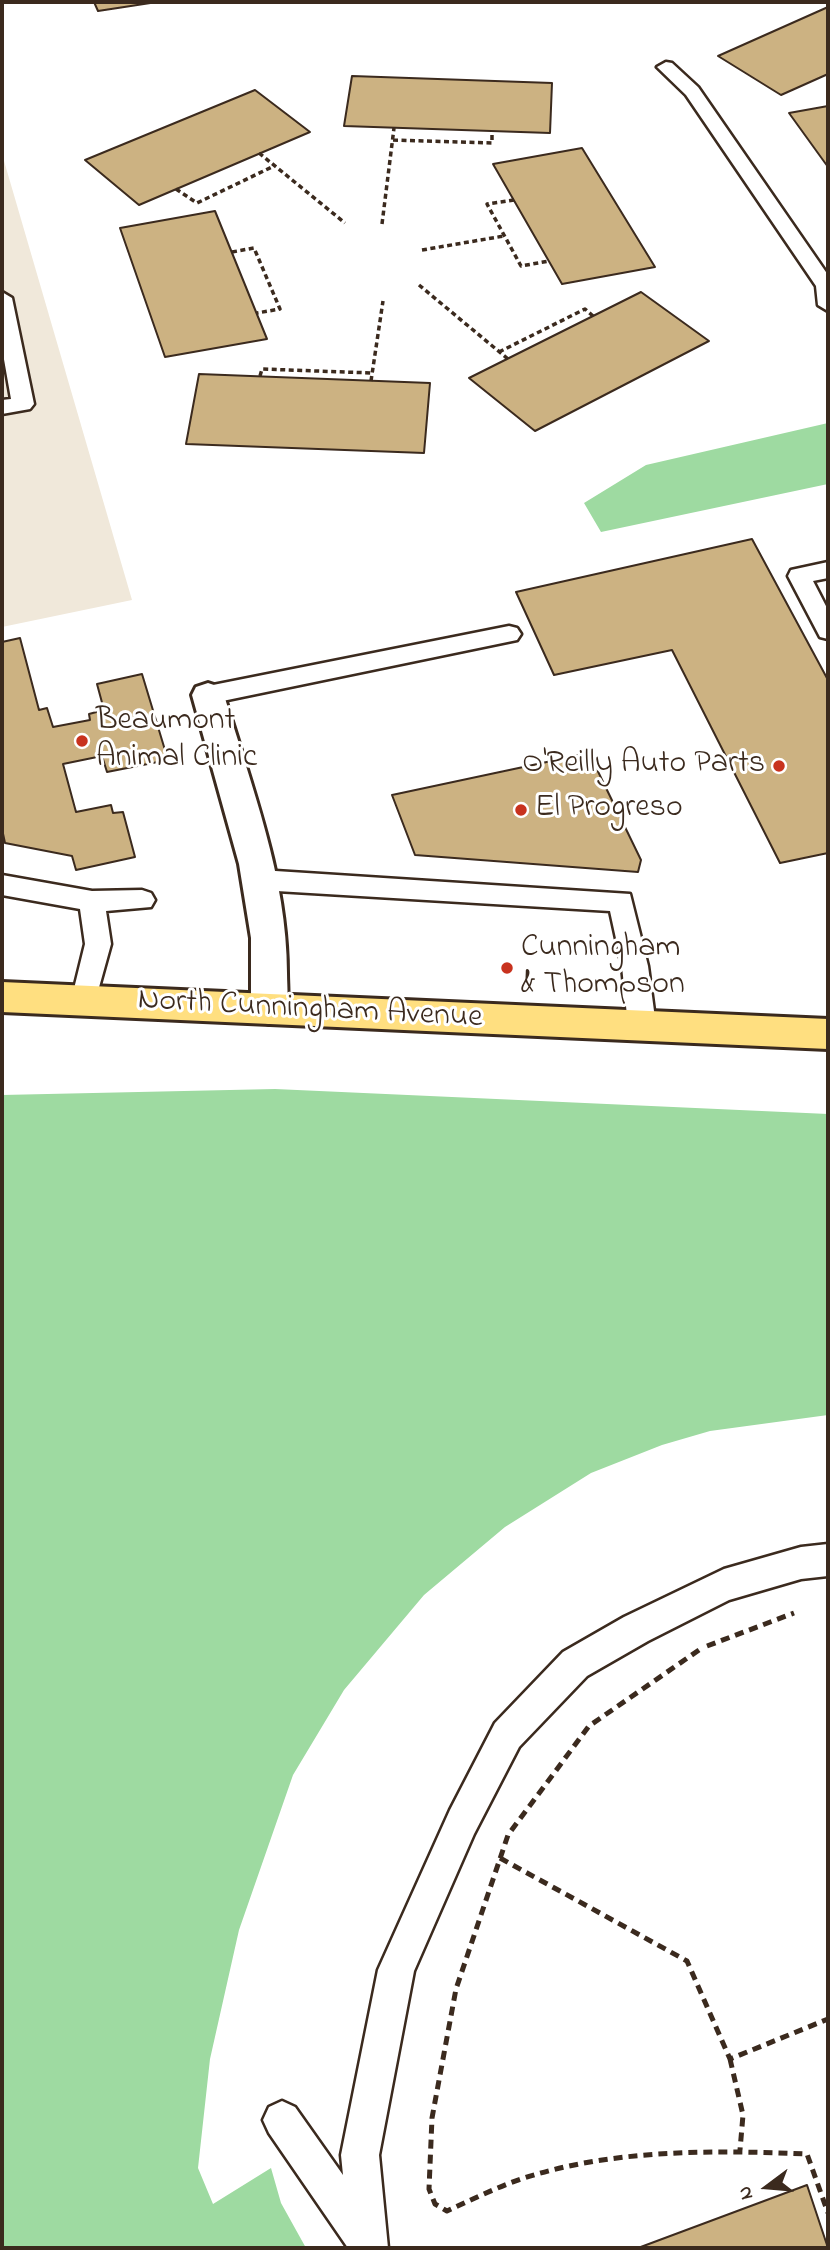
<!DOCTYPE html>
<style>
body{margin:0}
#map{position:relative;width:830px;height:2250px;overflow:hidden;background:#fff;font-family:"Indie Flower",sans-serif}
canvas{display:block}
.frame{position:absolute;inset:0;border:4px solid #3b2a1e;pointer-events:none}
.north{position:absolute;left:732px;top:2152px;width:70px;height:70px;-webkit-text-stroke:5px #fff;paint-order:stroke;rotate:254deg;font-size:19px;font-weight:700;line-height:28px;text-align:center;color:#3b2a1e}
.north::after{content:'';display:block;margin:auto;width:24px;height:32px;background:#3b2a1e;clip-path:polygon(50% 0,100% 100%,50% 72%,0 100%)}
</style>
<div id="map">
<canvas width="830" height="2250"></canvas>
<div class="frame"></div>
<div class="north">N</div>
</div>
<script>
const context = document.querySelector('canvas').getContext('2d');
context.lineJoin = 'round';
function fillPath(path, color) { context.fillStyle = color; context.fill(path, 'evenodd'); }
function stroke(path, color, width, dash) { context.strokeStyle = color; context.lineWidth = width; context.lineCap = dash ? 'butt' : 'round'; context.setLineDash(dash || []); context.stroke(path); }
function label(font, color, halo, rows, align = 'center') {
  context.font = font + ' "Indie Flower",sans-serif'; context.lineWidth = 6; context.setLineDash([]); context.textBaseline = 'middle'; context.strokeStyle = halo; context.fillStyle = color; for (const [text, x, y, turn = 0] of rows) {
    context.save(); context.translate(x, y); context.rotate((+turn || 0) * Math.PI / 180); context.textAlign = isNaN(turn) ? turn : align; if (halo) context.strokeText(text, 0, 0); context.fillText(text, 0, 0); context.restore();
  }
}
fillPath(new Path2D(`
 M 2,154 L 132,600 L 2,627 Z`), '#f0e8da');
fillPath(new Path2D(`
 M 828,423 L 828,484 L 601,532 L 584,503 L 646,465 Z
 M 275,1089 L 828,1114 L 828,1415 L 710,1431 L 662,1445 L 591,1473 L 505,1527 L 424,1595 L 344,1690 L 293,1775 L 239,1930 L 210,2059 L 198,2168 L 213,2204 L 271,2168 L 281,2203 L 306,2248 L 2,2248 L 2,1095 Z`), '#9edaa1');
const building = new Path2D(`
 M 94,2 L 157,2 L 98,11 Z
 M 828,7 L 828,74 L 781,95 L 718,56 Z
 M 352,76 L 552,83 L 550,133 L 344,126 Z
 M 255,90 L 310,132 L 139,205 L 85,160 Z
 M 828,106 L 828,167 L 789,113 Z
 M 582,148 L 655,267 L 562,284 L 493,164 Z
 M 215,211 L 267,339 L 165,357 L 120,228 Z
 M 641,292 L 709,341 L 535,431 L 469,378 Z
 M 199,374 L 430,383 L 424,453 L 186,444 Z
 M 752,539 L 828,680 L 828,853 L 780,863 L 672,650 L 554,675 L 516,592 Z
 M 20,638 L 39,710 L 47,708 L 53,727 L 90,720 L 89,714 L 104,710 L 97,684 L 142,674 L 168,760 L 107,772 L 102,756 L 63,764 L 76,812 L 111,805 L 113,813 L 123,812 L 135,857 L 76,870 L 72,856 L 5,843 L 2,829 L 2,642 Z
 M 589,753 L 641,860 L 638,872 L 415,855 L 392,795 Z
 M 807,2185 L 828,2248 L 638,2248 Z`);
fillPath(building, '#ccb282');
stroke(building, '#3b2a1e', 2);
const service = new Path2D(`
 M 666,62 L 672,63 L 698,87 L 828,275 L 828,311 L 818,305 L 816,286 L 686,95 L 657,67 Z
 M 2,292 L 12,298 L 34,404 L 30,409 L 2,414 L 2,400 L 11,399 L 2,348 Z
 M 828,562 L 828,578 L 813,581 L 828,610 L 828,639 L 820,637 L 788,576 L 791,570 Z
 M 509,626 L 517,628 L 521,634 L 517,640 L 208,704 L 200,701 L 196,695 L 200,689 L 208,686 Z
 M 260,870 L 630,894 L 648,966 L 656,1026 L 652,1034 L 642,1037 L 632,1034 L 628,1026 L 622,966 L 610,911 L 260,890 L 251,887 L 247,880 L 251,873 Z
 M 2,875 L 92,891 L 142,890 L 151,893 L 155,900 L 151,907 L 106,911 L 111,944 L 93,1009 L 84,1012 L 75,1009 L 71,1001 L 85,944 L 80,909 L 2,895 Z
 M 828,1544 L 828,1576 L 801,1579 L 729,1600 L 648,1641 L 587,1676 L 519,1747 L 474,1834 L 414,1971 L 379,2155 L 388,2248 L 348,2248 L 269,2133 L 263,2120 L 269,2107 L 282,2101 L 295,2107 L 343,2175 L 341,2155 L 378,1970 L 450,1810 L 495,1723 L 563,1652 L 624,1617 L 724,1569 L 801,1547 Z`);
const minor = new Path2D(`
 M 208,683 L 220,687 L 224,695 C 251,786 287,877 287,973 C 287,989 290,1005 282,1020 L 269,1024 L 256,1020 L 251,1009 L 251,938 L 239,864 L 192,695 L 196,687 Z`);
const primary = new Path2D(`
 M 2,982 L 828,1019 L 828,1049 L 2,1012 Z`);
stroke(service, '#3b2a1e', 5);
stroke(minor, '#3b2a1e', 6);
stroke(primary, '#3b2a1e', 6);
stroke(new Path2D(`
 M 393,140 L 492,143 L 492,131
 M 259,153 L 345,223
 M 176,189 L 197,203 L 274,166
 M 514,200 L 487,204 L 521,266 L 549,261
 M 382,224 L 394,128
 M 422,250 L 504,236
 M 232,252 L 254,248 L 280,309 L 257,313
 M 419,285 L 508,359
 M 499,352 L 585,309 L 593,316
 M 260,376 L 262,369 L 372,373
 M 371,381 L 383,301`), '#3b2a1e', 3.5, [5, 3.5]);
stroke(new Path2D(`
 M 707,1646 L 794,1613
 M 699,1650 L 589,1726 L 508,1835 L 456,1989 L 432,2118 L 429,2189 L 435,2204 L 447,2211 C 471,2200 495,2188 521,2179 C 612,2149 712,2150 807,2154 L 828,2213
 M 500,1858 L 687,1961 L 730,2059 L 828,2019
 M 730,2059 L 743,2115 L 740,2150`), '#3b2a1e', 5, [9, 6]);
fillPath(service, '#fff');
fillPath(minor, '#fff');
fillPath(primary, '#ffdf80');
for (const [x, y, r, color] of [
 [82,741,7,"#c8321e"],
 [779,766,7,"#c8321e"],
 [521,810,7,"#c8321e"],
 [507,968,7,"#c8321e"]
]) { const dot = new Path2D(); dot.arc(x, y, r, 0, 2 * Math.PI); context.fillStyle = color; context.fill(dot); stroke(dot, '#fff', 2.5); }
label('32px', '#3b2a1e', '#fff', [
 ["Beaumont",96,723],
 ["Animal Clinic",96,760],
 ["O'Reilly Auto Parts",765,766,"right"],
 ["El Progreso",535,810],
 ["Cunningham",521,950],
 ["& Thompson",521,987]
], 'left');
label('32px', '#3b2a1e', '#fff', [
 ["North Cunningham Avenue",310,1011,3]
]);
</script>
